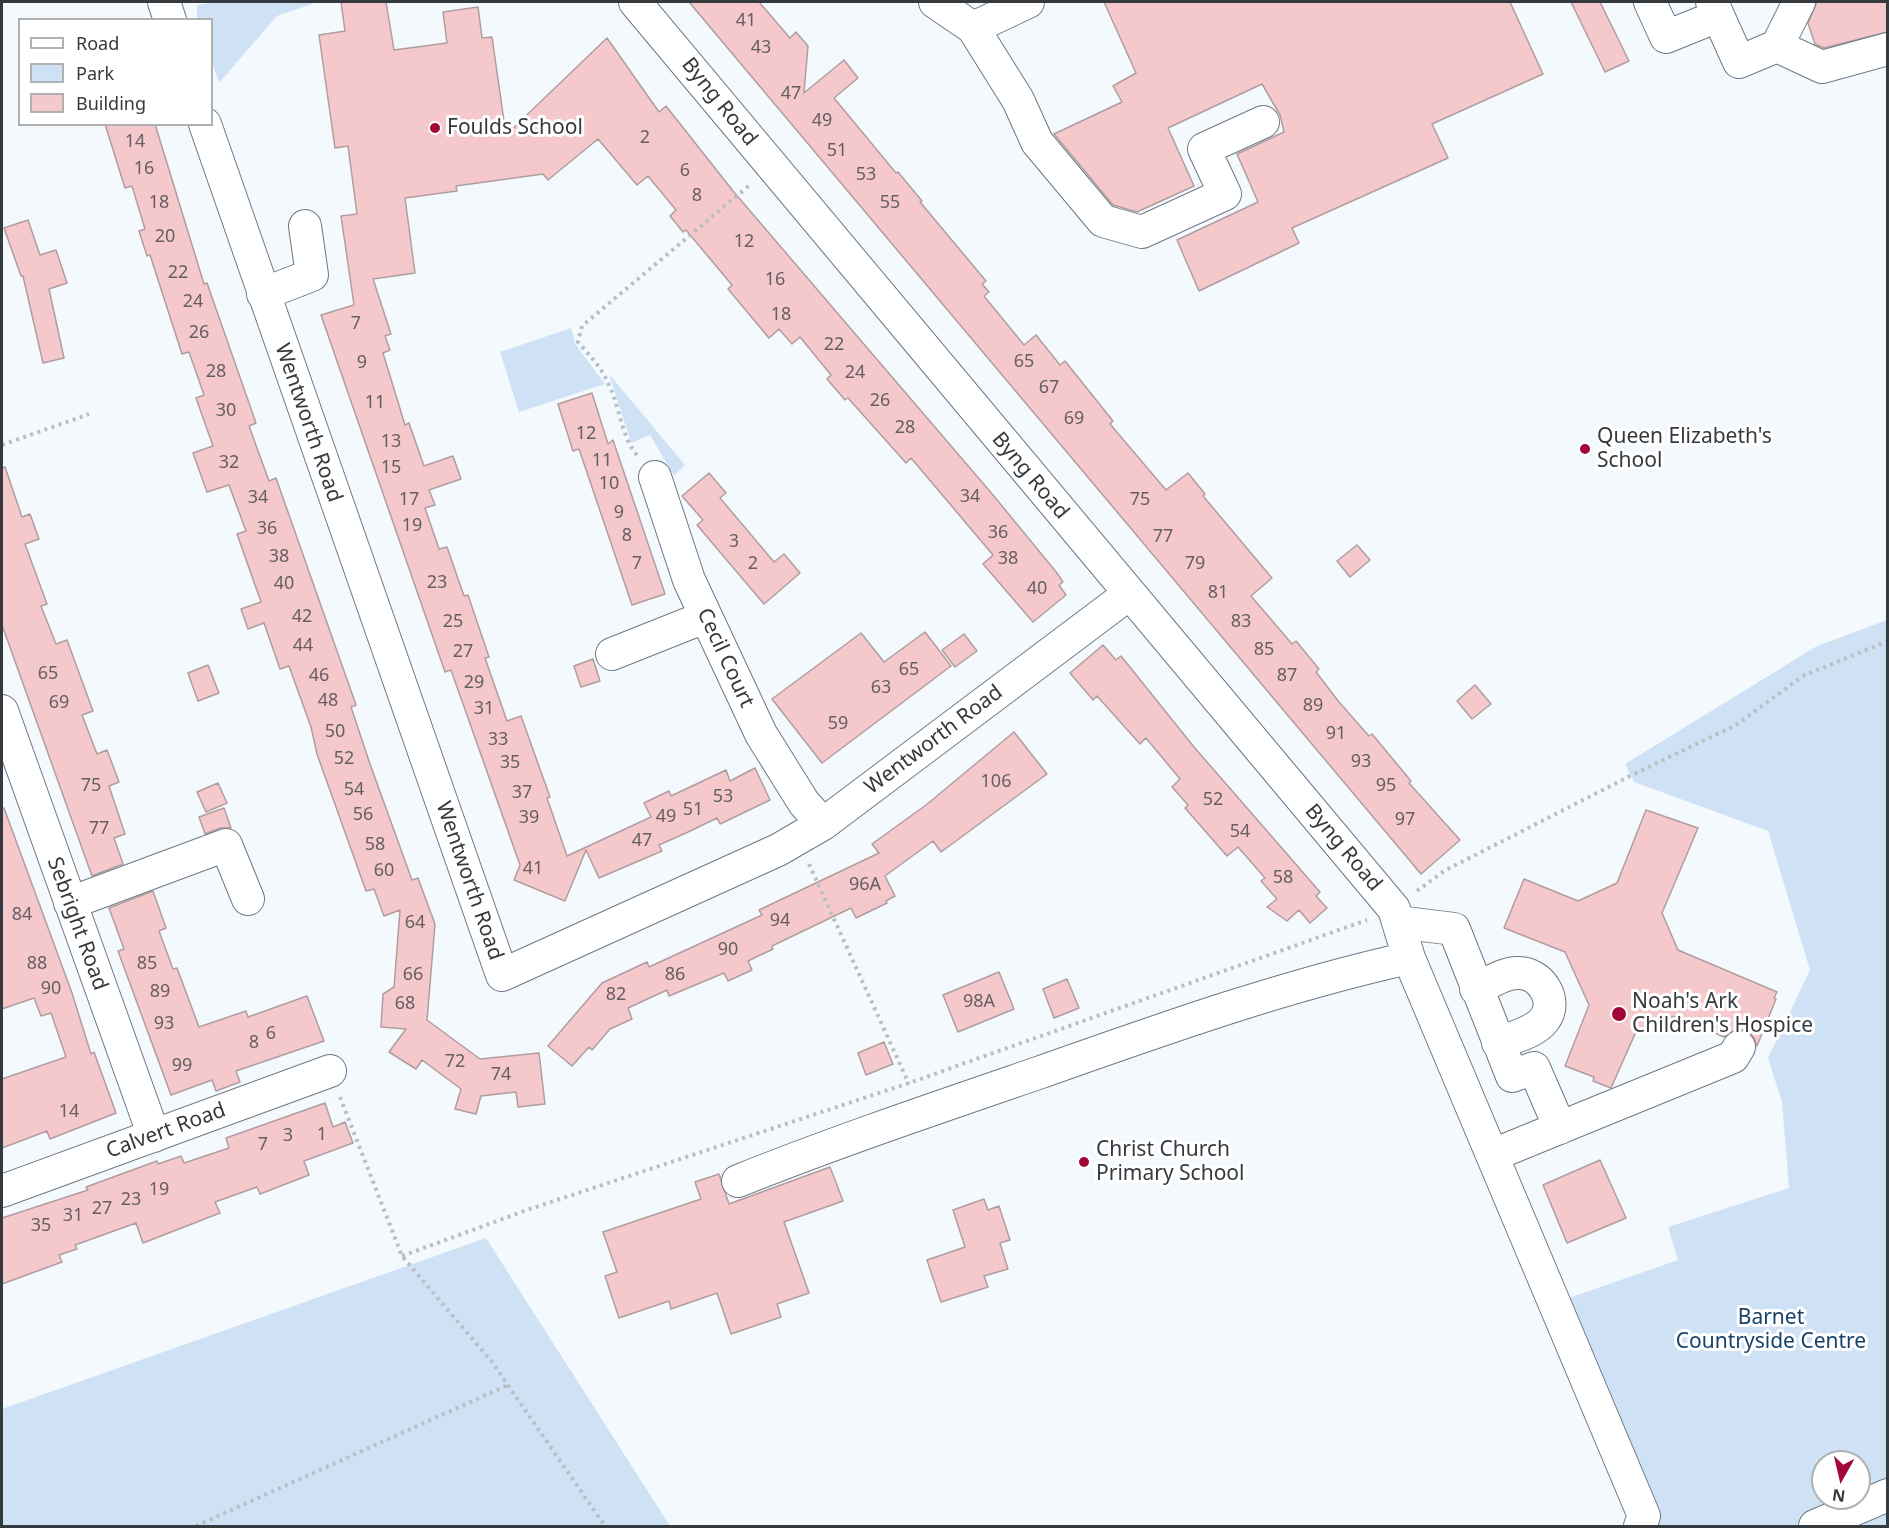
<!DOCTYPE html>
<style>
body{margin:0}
#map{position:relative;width:1889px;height:1528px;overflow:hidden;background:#f4f9fe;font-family:"Noto Sans",sans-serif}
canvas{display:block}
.frame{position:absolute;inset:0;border:3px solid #353a3f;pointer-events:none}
.legend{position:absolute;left:18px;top:18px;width:195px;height:108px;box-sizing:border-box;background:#fff;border:2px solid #aeb0b2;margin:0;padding:8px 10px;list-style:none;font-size:18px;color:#353a3f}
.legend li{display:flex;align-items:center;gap:12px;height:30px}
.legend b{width:30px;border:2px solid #aeb0b2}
.north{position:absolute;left:1811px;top:1450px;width:60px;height:60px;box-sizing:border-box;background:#fff;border:2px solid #aeb0b2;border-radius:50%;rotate:188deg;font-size:16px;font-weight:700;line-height:24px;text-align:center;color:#353a3f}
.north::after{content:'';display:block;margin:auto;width:21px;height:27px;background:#a30639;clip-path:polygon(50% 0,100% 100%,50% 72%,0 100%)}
</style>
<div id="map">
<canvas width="1889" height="1528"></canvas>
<div class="frame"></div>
<ul class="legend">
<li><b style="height:8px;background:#fff"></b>Road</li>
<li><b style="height:16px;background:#cfe2f5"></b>Park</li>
<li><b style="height:16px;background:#f5c9cc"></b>Building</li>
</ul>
<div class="north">N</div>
</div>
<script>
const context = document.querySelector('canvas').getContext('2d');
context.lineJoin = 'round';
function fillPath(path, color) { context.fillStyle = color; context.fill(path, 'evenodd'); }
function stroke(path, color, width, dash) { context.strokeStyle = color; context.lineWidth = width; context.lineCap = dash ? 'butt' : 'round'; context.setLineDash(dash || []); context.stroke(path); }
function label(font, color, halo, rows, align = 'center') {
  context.font = font + ' "Noto Sans",sans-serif'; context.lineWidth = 6; context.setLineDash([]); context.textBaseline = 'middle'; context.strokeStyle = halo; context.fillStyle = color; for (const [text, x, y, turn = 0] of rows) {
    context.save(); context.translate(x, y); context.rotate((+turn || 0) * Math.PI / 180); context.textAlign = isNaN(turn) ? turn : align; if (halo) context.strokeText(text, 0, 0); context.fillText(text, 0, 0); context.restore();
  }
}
fillPath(new Path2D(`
 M 218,2 L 312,2 L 312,4 L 277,16 L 219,83 L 212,62 L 212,20 L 197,19 L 197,5 Z
 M 571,328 L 576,345 L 605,384 L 519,412 L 500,352 Z
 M 609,374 L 685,465 L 674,476 L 650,435 L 631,443 Z
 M 1887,620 L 1887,1526 L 1648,1526 L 1566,1299 L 1678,1260 L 1668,1227 L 1789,1188 L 1782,1102 L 1768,1058 L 1810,970 L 1768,831 L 1634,782 L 1625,764 L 1817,646 ZM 1823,1462 L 1859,1462 L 1859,1498 L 1823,1498 Z
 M 486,1238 L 670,1526 L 2,1526 L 2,1409 Z`), '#cfe2f5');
const building = new Path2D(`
 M 341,2 L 386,2 L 394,50 L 447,43 L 443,12 L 478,7 L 482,38 L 492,37 L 506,135 L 607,38 L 659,112 L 666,106 L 733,191 L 993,495 L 1057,573 L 1063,582 L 1059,585 L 1066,595 L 1033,622 L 983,564 L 993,555 L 911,458 L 906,463 L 848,398 L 845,400 L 827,379 L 831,375 L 800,337 L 792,344 L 779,329 L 769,338 L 728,289 L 732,285 L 686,230 L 683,232 L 670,216 L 676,210 L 648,176 L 637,185 L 598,139 L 548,180 L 543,174 L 456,186 L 457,191 L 405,198 L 415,273 L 373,279 L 391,334 L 385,336 L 390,350 L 383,353 L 405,425 L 409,423 L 424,466 L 453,456 L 461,479 L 429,490 L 435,505 L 425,508 L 439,549 L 447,547 L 464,596 L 468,595 L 489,657 L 485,658 L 507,721 L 521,716 L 550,797 L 547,798 L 567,856 L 651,817 L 644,803 L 669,791 L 671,796 L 726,770 L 730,781 L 755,768 L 770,800 L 720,824 L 717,818 L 688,832 L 659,845 L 662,851 L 599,878 L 586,850 L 565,901 L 514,880 L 520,865 L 451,670 L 445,672 L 321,315 L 354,305 L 341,216 L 357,214 L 348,146 L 335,148 L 319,35 L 345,31 Z
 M 689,2 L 759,2 L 790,38 L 796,32 L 808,46 L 804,93 L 844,60 L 858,78 L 834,98 L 896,173 L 898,172 L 922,201 L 920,202 L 986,281 L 982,284 L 989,292 L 984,296 L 1024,345 L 1036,335 L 1060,365 L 1065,361 L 1113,421 L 1110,424 L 1166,490 L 1188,473 L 1205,494 L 1203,496 L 1272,578 L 1251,596 L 1292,644 L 1296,641 L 1319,669 L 1316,672 L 1339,702 L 1369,736 L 1372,734 L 1411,781 L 1409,783 L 1460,840 L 1421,874 Z
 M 1104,2 L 1510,2 L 1543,74 L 1432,124 L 1448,158 L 1292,228 L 1299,243 L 1199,291 L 1177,240 L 1258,202 L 1237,154 L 1284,132 L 1280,115 L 1262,84 L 1168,128 L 1194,186 L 1137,212 L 1113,205 L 1054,134 L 1122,102 L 1113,86 L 1136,73 Z
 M 1571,2 L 1600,2 L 1629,61 L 1605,72 Z
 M 1817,2 L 1887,2 L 1887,32 L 1824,48 L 1815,44 L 1808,23 Z
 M 105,124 L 155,124 L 204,284 L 207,283 L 256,423 L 249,426 L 269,481 L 276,478 L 356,705 L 351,707 L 370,764 L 412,880 L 418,878 L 435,924 L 427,1020 L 480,1059 L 539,1053 L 545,1104 L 518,1107 L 516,1092 L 481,1096 L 476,1114 L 455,1109 L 461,1089 L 422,1060 L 416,1069 L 389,1052 L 406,1029 L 381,1027 L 383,994 L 394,987 L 400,910 L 384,916 L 374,889 L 366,891 L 317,754 L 311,727 L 289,666 L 280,669 L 264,623 L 248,629 L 241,609 L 261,602 L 237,534 L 246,531 L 229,485 L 207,492 L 193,453 L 213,446 L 196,398 L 204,395 L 189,352 L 182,354 L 150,255 L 147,256 L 139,231 L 145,229 L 132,186 L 125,188 Z
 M 28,220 L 40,255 L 56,250 L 67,283 L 49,289 L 64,358 L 43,363 L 23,276 L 21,276 L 4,228 Z
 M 592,393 L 608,444 L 613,440 L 665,594 L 632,605 L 579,449 L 573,451 L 558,404 Z
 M 5,467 L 22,517 L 30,514 L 39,539 L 25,544 L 47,604 L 41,606 L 56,644 L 67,640 L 93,711 L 82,715 L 97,754 L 107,750 L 119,782 L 109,786 L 125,834 L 114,838 L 123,864 L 92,876 L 2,625 L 2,468 Z
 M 709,473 L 726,493 L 720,498 L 774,562 L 784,554 L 800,573 L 764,604 L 697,525 L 703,520 L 682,496 Z
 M 1357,545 L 1370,560 L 1350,577 L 1337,561 Z
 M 925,632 L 951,666 L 822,763 L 772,699 L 861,633 L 884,662 Z
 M 964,634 L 977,651 L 955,667 L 942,650 Z
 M 1103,645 L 1116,660 L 1121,656 L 1194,747 L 1320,892 L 1316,896 L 1327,908 L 1310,923 L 1299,910 L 1287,921 L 1267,907 L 1277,899 L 1261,881 L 1265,878 L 1238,847 L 1227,856 L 1185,808 L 1188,805 L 1172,787 L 1180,779 L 1146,738 L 1140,744 L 1097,696 L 1093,700 L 1070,673 Z
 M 593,659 L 600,681 L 581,687 L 574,666 Z
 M 208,665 L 219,693 L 198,701 L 188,673 Z
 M 1475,685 L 1491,704 L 1472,719 L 1457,701 Z
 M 1014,732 L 1047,774 L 941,852 L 933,841 L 885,876 L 895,896 L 886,901 L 887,903 L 856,918 L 851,908 L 772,946 L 773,949 L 748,961 L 752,970 L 728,981 L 724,973 L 669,996 L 667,990 L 628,1008 L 632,1019 L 610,1029 L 592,1050 L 589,1047 L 572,1066 L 548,1046 L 602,983 L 647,962 L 649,967 L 762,915 L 759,910 L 879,853 L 872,844 L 926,805 Z
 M 218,783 L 227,803 L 206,812 L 197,792 Z
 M 4,808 L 72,993 L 91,1054 L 94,1052 L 116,1113 L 50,1139 L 47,1131 L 2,1148 L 2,1079 L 66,1057 L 51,1013 L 41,1016 L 34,998 L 2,1009 L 2,809 Z
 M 224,808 L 231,828 L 220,828 L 205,834 L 199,817 Z
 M 1646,810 L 1698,828 L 1662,913 L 1678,950 L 1777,992 L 1774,998 L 1776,999 L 1757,1046 L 1754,1038 L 1748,1031 L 1739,1029 L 1724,1037 L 1675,1016 L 1635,1034 L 1611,1088 L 1593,1081 L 1594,1077 L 1565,1066 L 1589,1005 L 1565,952 L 1504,928 L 1524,879 L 1578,901 L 1617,883 Z
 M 153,891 L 166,928 L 159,931 L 173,969 L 177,968 L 199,1027 L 246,1011 L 248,1017 L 307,996 L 324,1041 L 236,1071 L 240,1082 L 216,1091 L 212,1080 L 171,1095 L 118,951 L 124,949 L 109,908 Z
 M 999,972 L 1014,1009 L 958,1032 L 943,995 Z
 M 1067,979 L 1079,1008 L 1054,1018 L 1043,989 Z
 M 884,1042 L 893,1064 L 866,1075 L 858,1053 Z
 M 325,1103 L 333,1127 L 345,1122 L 353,1143 L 304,1161 L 309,1175 L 260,1194 L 257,1187 L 215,1202 L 220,1213 L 143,1243 L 136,1223 L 75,1245 L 77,1249 L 59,1255 L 62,1262 L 2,1284 L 2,1218 L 88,1190 L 86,1187 L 157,1161 L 158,1164 L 181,1156 L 184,1163 L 229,1148 L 226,1138 Z
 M 1600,1160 L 1626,1218 L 1567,1243 L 1543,1185 Z
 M 830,1167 L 843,1201 L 784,1222 L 809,1293 L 777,1304 L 781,1317 L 731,1334 L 717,1293 L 671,1309 L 669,1301 L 619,1318 L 605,1276 L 617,1272 L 603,1232 L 701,1199 L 695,1182 L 719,1174 L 729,1204 Z
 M 984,1199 L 988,1210 L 999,1206 L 1010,1240 L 1000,1243 L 1008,1269 L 984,1276 L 988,1287 L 941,1302 L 927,1260 L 965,1247 L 953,1210 Z`);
fillPath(building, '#f5c9cc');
stroke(building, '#b09d9e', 1.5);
const minor = new Path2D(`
 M 164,2 L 170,20
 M 635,2 L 1394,909 L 1409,958 L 1644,1516 L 1640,1526
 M 935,2 L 973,28 L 1018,100 L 1037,142 L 1103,221 L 1142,232 L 1225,194 L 1204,149 L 1263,122
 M 1650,2 L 1666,37 L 1718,16
 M 1712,2 L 1739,62 L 1777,46 L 1799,2
 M 973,28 L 1028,2
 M 1777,46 L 1822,67 L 1888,49
 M 205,124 L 502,975 L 778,850 L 823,824 L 1129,594
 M 263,294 L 312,275 L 305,226
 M 655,477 L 689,580 L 761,734 L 804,803 L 823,824
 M 612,654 L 705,617
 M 2,711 L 154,1136
 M 70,903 L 226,845 L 248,899
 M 1398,922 L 1454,929 L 1512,1076 L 1534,1068 L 1560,1128
 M 1476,989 C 1489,983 1505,972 1519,973 C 1541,973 1559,1001 1544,1020 C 1534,1033 1513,1037 1498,1043
 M 1493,1155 L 1733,1057 L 1739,1047
 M 738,1181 C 838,1141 939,1107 1041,1072 C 1163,1029 1283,986 1409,958
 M 2,1191 L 330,1071
 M 1815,1526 L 1888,1495`);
stroke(minor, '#6d7883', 34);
stroke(new Path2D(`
 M 2,445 L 89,414
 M 637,455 C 621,436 620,408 609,385 C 602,368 590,356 578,342 L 582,326 L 751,184
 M 809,864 L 909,1084
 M 1417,891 L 1444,871 L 1632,775 L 1736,725 L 1803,676 L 1888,641
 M 340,1097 L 402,1256 L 492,1362 L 605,1526
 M 402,1256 L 527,1210 L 909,1083 L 1367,920
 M 196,1526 L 508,1385`), '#b9bec3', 4, [3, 4.5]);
stroke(minor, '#fff', 32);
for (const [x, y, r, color] of [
 [435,128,6,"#a30639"],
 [1585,449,6,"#a30639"],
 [1619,1014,8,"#a30639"],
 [1084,1162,6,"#a30639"]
]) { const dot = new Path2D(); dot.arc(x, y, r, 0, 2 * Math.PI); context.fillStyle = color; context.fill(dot); stroke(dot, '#fff', 2); }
label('18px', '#655e62', null, [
 ["41",746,21],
 ["43",761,48],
 ["47",791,94],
 ["49",822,121],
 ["2",645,138],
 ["14",135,142],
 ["51",837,151],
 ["16",144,169],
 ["6",685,171],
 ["53",866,175],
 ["8",697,196],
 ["18",159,203],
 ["55",890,203],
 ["20",165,237],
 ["12",744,242],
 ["22",178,273],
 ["16",775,280],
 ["24",193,302],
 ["18",781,315],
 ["7",356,324],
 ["26",199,333],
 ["22",834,345],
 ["65",1024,362],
 ["9",362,363],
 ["28",216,372],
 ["24",855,373],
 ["67",1049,388],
 ["26",880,401],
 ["11",375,403],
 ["30",226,411],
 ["69",1074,419],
 ["28",905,428],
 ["12",586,434],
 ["13",391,442],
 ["11",602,461],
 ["32",229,463],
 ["15",391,468],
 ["10",609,484],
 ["34",970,497],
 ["34",258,498],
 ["17",409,500],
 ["75",1140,500],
 ["9",619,513],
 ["19",412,526],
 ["36",267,529],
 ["36",998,533],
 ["8",627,536],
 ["77",1163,537],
 ["3",734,542],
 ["38",279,557],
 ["38",1008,559],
 ["7",637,564],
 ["2",753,564],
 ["79",1195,564],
 ["23",437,583],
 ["40",284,584],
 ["40",1037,589],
 ["81",1218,593],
 ["42",302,617],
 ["25",453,622],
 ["83",1241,622],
 ["44",303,646],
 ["85",1264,650],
 ["27",463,652],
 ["65",909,670],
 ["65",48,674],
 ["46",319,676],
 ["87",1287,676],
 ["29",474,683],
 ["63",881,688],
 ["48",328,701],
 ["69",59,703],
 ["89",1313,706],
 ["31",484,709],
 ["59",838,724],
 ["50",335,732],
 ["91",1336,734],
 ["33",498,740],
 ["52",344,759],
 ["93",1361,762],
 ["35",510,763],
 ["106",996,782],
 ["75",91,786],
 ["95",1386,786],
 ["54",354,790],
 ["37",522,793],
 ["53",723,797],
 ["52",1213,800],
 ["51",693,810],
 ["56",363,815],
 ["49",666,817],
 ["39",529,818],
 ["97",1405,820],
 ["77",99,829],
 ["54",1240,832],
 ["47",642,841],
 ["58",375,845],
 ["41",533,869],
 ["60",384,871],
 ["58",1283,878],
 ["96A",865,885],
 ["84",22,915],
 ["94",780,921],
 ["64",415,923],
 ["90",728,950],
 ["88",37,964],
 ["85",147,964],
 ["66",413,975],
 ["86",675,975],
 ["90",51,989],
 ["89",160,992],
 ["82",616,995],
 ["98A",979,1002],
 ["68",405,1004],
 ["93",164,1024],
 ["6",271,1034],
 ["8",254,1043],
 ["72",455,1062],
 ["99",182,1066],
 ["74",501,1075],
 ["14",69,1112],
 ["1",322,1135],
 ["3",288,1136],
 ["7",263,1145],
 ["19",159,1190],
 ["23",131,1200],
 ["27",102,1209],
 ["31",73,1216],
 ["35",41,1226]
]);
label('21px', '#353a3f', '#fff', [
 ["Byng Road",719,102,51],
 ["Wentworth Road",308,423,71],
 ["Byng Road",1030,476,50],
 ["Cecil Court",725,658,65],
 ["Wentworth Road",934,740,-37],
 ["Byng Road",1343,848,50],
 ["Wentworth Road",469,881,71],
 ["Sebright Road",77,924,70],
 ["Calvert Road",166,1131,-20]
]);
label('21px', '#353a3f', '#fff', [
 ["Foulds School",447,128],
 ["Queen Elizabeth's",1597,437],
 ["School",1597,461],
 ["Noah's Ark",1632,1002],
 ["Children's Hospice",1632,1026],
 ["Christ Church",1096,1150],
 ["Primary School",1096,1174]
], 'left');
label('21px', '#184268', '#fff', [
 ["Barnet",1771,1318],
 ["Countryside Centre",1771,1342]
]);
</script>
